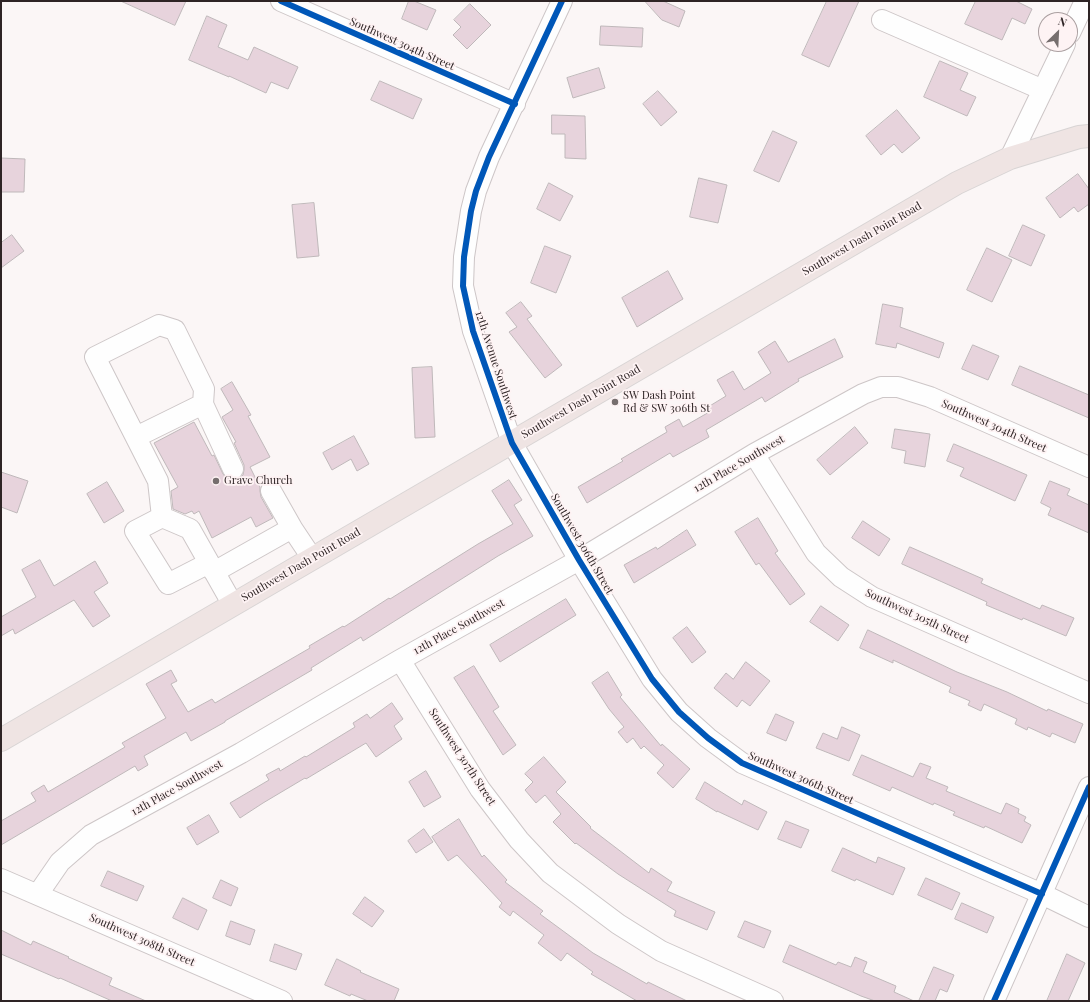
<!DOCTYPE html>
<style>
body{margin:0}
#map{position:relative;width:1090px;height:1002px;overflow:hidden;background:#fbf6f6;font-family:"Playfair Display",serif}
canvas{display:block}
.frame{position:absolute;inset:0;border:2px solid #2e2425;pointer-events:none}
.north{position:absolute;left:1038px;top:12px;width:40px;height:40px;box-sizing:border-box;background:#fef3f4;border:1px solid #aba0a1;border-radius:50%;rotate:24deg;font-size:11px;font-weight:700;line-height:16px;text-align:center;color:#2e2425}
.north::after{content:'';display:block;margin:auto;width:14px;height:18px;background:#766e6e;clip-path:polygon(50% 0,100% 100%,50% 72%,0 100%)}
</style>
<div id="map">
<canvas width="1090" height="1002"></canvas>
<div class="frame"></div>
<div class="north">N</div>
</div>
<script>
const context = document.querySelector('canvas').getContext('2d');
context.lineJoin = 'round';
function fillPath(path, color) { context.fillStyle = color; context.fill(path, 'evenodd'); }
function stroke(path, color, width, dash) { context.strokeStyle = color; context.lineWidth = width; context.lineCap = dash ? 'butt' : 'round'; context.setLineDash(dash || []); context.stroke(path); }
function label(font, color, halo, rows, align = 'center') {
  context.font = font + ' "Playfair Display",serif'; context.lineWidth = 3.5; context.setLineDash([]); context.textBaseline = 'middle'; context.strokeStyle = halo; context.fillStyle = color; for (const [text, x, y, turn = 0] of rows) {
    context.save(); context.translate(x, y); context.rotate((+turn || 0) * Math.PI / 180); context.textAlign = isNaN(turn) ? turn : align; if (halo) context.strokeText(text, 0, 0); context.fillText(text, 0, 0); context.restore();
  }
}
const building = new Path2D(`
 M 121,1 L 186,1 L 175,25 Z
 M 409,1 L 414,1 L 436,10 L 427,30 L 402,19 Z
 M 645,1 L 663,1 L 685,11 L 679,27 L 662,20 Z
 M 827,1 L 859,1 L 829,67 L 802,55 Z
 M 976,1 L 1016,1 L 1032,9 L 1025,24 L 1012,18 L 1002,40 L 965,24 Z
 M 470,4 L 491,25 L 467,49 L 453,35 L 461,27 L 454,20 Z
 M 207,16 L 227,25 L 218,47 L 248,60 L 254,47 L 298,67 L 288,89 L 271,82 L 266,93 L 229,76 L 229,77 L 189,60 Z
 M 601,26 L 643,28 L 642,47 L 600,45 Z
 M 940,61 L 968,73 L 960,90 L 976,97 L 967,116 L 924,97 Z
 M 599,68 L 605,88 L 573,98 L 567,78 Z
 M 380,81 L 422,99 L 413,119 L 371,100 Z
 M 658,91 L 677,112 L 661,126 L 643,104 Z
 M 897,110 L 920,138 L 902,153 L 894,144 L 881,155 L 866,136 Z
 M 552,115 L 585,116 L 586,159 L 565,158 L 565,134 L 552,134 Z
 M 773,131 L 797,142 L 779,182 L 754,171 Z
 M 1,158 L 25,159 L 24,192 L 1,192 Z
 M 1078,174 L 1089,189 L 1089,204 L 1078,212 L 1074,207 L 1060,218 L 1046,198 Z
 M 699,178 L 727,185 L 718,223 L 690,217 Z
 M 549,183 L 573,196 L 560,221 L 537,209 Z
 M 314,203 L 319,256 L 297,258 L 292,205 Z
 M 1023,225 L 1045,235 L 1031,266 L 1009,256 Z
 M 12,235 L 24,251 L 1,268 L 1,243 Z
 M 545,246 L 571,256 L 556,293 L 531,283 Z
 M 987,248 L 1012,260 L 992,302 L 967,290 Z
 M 668,271 L 683,299 L 637,327 L 622,298 Z
 M 521,302 L 532,316 L 527,319 L 562,365 L 545,378 L 509,332 L 517,327 L 506,313 Z
 M 883,304 L 903,308 L 900,327 L 944,343 L 939,358 L 897,343 L 896,348 L 876,344 Z
 M 835,339 L 843,357 L 798,379 L 799,381 L 765,402 L 762,397 L 706,430 L 709,437 L 673,457 L 670,453 L 587,503 L 578,487 L 623,461 L 621,459 L 667,432 L 665,427 L 679,419 L 683,427 L 711,411 L 708,407 L 726,396 L 717,380 L 733,371 L 744,390 L 771,373 L 758,352 L 775,341 L 788,362 Z
 M 973,345 L 999,356 L 988,380 L 962,369 Z
 M 1020,366 L 1089,395 L 1089,418 L 1012,385 Z
 M 432,367 L 435,437 L 415,438 L 412,368 Z
 M 232,382 L 251,415 L 248,416 L 270,457 L 250,467 L 260,487 L 260,491 L 261,497 L 273,518 L 256,527 L 251,517 L 212,538 L 199,511 L 194,514 L 192,511 L 185,514 L 173,509 L 171,491 L 178,487 L 154,443 L 194,422 L 212,456 L 214,455 L 223,474 L 227,479 L 232,480 L 238,479 L 243,475 L 244,470 L 244,465 L 234,443 L 236,442 L 222,417 L 233,410 L 221,389 Z
 M 855,427 L 868,443 L 830,475 L 817,460 Z
 M 895,429 L 930,434 L 925,467 L 904,463 L 906,451 L 892,448 Z
 M 354,436 L 369,464 L 357,471 L 351,459 L 332,470 L 323,453 Z
 M 954,444 L 990,459 L 1027,475 L 1015,501 L 960,476 L 964,468 L 947,461 Z
 M 1,472 L 28,481 L 17,513 L 1,507 Z
 M 509,480 L 522,500 L 514,505 L 533,536 L 498,556 L 363,641 L 361,637 L 311,668 L 312,670 L 225,721 L 225,722 L 191,741 L 186,732 L 144,756 L 148,765 L 138,771 L 135,766 L 1,845 L 1,821 L 36,801 L 31,793 L 44,785 L 48,792 L 125,747 L 122,743 L 166,718 L 146,684 L 171,670 L 177,681 L 171,684 L 188,712 L 212,699 L 215,703 L 310,648 L 309,646 L 343,626 L 344,627 L 389,598 L 390,599 L 478,544 L 513,524 L 492,491 Z
 M 1050,481 L 1070,489 L 1067,495 L 1089,505 L 1089,533 L 1048,515 L 1051,508 L 1041,503 Z
 M 107,482 L 124,511 L 104,523 L 87,494 Z
 M 758,518 L 778,551 L 775,553 L 805,594 L 790,605 L 759,563 L 756,565 L 735,532 Z
 M 863,521 L 890,539 L 879,556 L 852,538 Z
 M 687,530 L 696,545 L 634,583 L 624,565 L 656,547 L 657,549 Z
 M 910,547 L 983,579 L 981,583 L 1040,609 L 1042,605 L 1074,618 L 1066,636 L 1023,618 L 1022,620 L 986,605 L 987,602 L 902,564 Z
 M 40,560 L 54,586 L 95,561 L 108,583 L 94,592 L 110,616 L 93,627 L 74,600 L 15,634 L 13,629 L 1,636 L 1,617 L 36,597 L 22,570 Z
 M 566,599 L 576,615 L 500,662 L 490,645 Z
 M 821,606 L 849,625 L 838,641 L 810,622 Z
 M 687,627 L 706,652 L 692,663 L 673,638 Z
 M 868,630 L 957,672 L 1007,692 L 1047,711 L 1048,709 L 1083,724 L 1075,743 L 1052,733 L 1050,737 L 1028,727 L 1027,730 L 1015,724 L 1017,719 L 984,704 L 981,711 L 968,705 L 970,701 L 949,692 L 951,687 L 893,660 L 893,663 L 860,648 Z
 M 746,662 L 770,681 L 750,706 L 742,700 L 737,707 L 714,688 L 726,673 L 733,679 Z
 M 474,666 L 499,707 L 493,711 L 516,745 L 503,755 L 454,678 Z
 M 608,672 L 622,695 L 620,697 L 661,746 L 662,744 L 690,769 L 673,788 L 657,773 L 664,765 L 644,746 L 641,749 L 633,738 L 627,743 L 618,732 L 624,727 L 609,709 L 592,683 Z
 M 392,703 L 403,719 L 394,726 L 402,739 L 376,757 L 366,743 L 306,779 L 305,778 L 263,803 L 240,818 L 230,803 L 269,780 L 266,775 L 279,768 L 280,771 L 305,756 L 306,757 L 355,727 L 353,723 L 367,714 L 370,718 Z
 M 776,714 L 794,722 L 786,741 L 767,733 Z
 M 842,727 L 860,735 L 849,761 L 816,748 L 823,733 L 837,739 Z
 M 862,755 L 913,777 L 920,763 L 931,767 L 926,778 L 948,787 L 946,791 L 1001,814 L 1006,803 L 1019,809 L 1018,813 L 1026,817 L 1024,821 L 1031,825 L 1022,843 L 985,826 L 984,828 L 953,815 L 955,812 L 934,803 L 933,805 L 892,787 L 890,791 L 853,775 Z
 M 544,757 L 566,782 L 556,792 L 591,827 L 590,828 L 649,873 L 651,868 L 672,882 L 667,891 L 715,912 L 707,930 L 674,916 L 676,911 L 618,874 L 576,843 L 575,844 L 553,822 L 561,814 L 545,795 L 536,803 L 525,790 L 533,782 L 525,774 Z
 M 426,771 L 441,797 L 424,807 L 409,782 Z
 M 705,782 L 742,805 L 744,800 L 767,812 L 758,830 L 717,811 L 717,812 L 696,799 Z
 M 209,815 L 219,832 L 197,845 L 187,828 Z
 M 459,819 L 482,857 L 484,855 L 507,880 L 505,882 L 543,911 L 540,914 L 593,953 L 647,984 L 648,982 L 687,1001 L 637,1001 L 591,974 L 593,972 L 567,953 L 561,961 L 538,943 L 544,935 L 513,911 L 510,916 L 499,907 L 502,903 L 457,855 L 448,861 L 432,837 Z
 M 786,821 L 809,830 L 801,848 L 778,839 Z
 M 424,829 L 433,842 L 416,853 L 408,841 Z
 M 843,848 L 876,863 L 878,857 L 905,868 L 893,895 L 856,879 L 855,881 L 832,871 Z
 M 108,871 L 144,886 L 137,901 L 101,886 Z
 M 926,878 L 960,893 L 952,910 L 918,895 Z
 M 221,880 L 238,888 L 231,906 L 213,898 Z
 M 365,897 L 384,911 L 372,927 L 353,914 Z
 M 183,898 L 207,910 L 198,930 L 173,918 Z
 M 962,903 L 994,917 L 987,933 L 955,919 Z
 M 231,921 L 255,930 L 250,945 L 226,936 Z
 M 745,921 L 771,931 L 764,948 L 738,937 Z
 M 1,930 L 31,945 L 33,941 L 69,957 L 68,958 L 112,978 L 109,985 L 146,1001 L 112,1001 L 60,978 L 59,979 L 1,954 Z
 M 275,944 L 302,954 L 296,970 L 270,961 Z
 M 790,945 L 836,965 L 838,962 L 851,967 L 855,957 L 867,962 L 863,972 L 896,986 L 894,992 L 914,1001 L 875,1001 L 861,996 L 783,962 Z
 M 1067,954 L 1085,963 L 1068,1001 L 1047,1001 Z
 M 337,959 L 361,971 L 360,972 L 399,989 L 394,1001 L 368,1001 L 351,994 L 350,996 L 325,985 Z
 M 934,967 L 954,975 L 947,992 L 940,989 L 935,1001 L 919,1001 Z`);
fillPath(building, '#e7d3dc');
stroke(building, '#bfb8ba', 1);
const minor = new Path2D(`
 M 281,1 L 515,104
 M 562,1 L 489,157 L 476,191 L 471,211 L 464,257 L 463,286 L 473,331 L 512,443 L 579,560 L 652,679 L 679,712 L 708,738 L 742,763 L 1042,894 L 1089,917
 M 882,20 L 1043,90
 M 1070,33 L 1085,1
 M 1010,158 L 1065,44
 M 136,437 L 203,404
 M 754,454 L 816,553 L 841,577 L 872,597 L 1089,693
 M 271,491 L 292,528
 M 162,517 L 158,481 L 95,357 L 159,325 L 175,330 L 204,389 L 203,404 L 233,469
 M 209,563 L 168,584 L 135,531 L 162,517 L 190,529 L 233,605
 M 214,572 L 292,528 L 312,558
 M 400,660 L 480,789 L 519,840 L 550,873 L 618,924 L 661,951 L 773,1001
 M 1,879 L 282,1001
 M 38,894 L 60,862 L 91,835 L 241,753 L 400,660 L 579,560 L 754,454 L 863,394 L 881,387 L 898,387 L 930,397 L 1089,467
 M 994,1001 L 1089,787`);
const major = new Path2D(`
 M 1,740 L 957,183 L 1010,158 L 1079,137 L 1089,136`);
stroke(minor, '#cdc6c7', 22);
stroke(major, '#d8d4d4', 24);
stroke(minor, '#fefefe', 20);
stroke(major, '#efe4e3', 22);
stroke(new Path2D(`
 M 281,1 L 515,104
 M 562,1 L 489,157 L 476,191 L 471,211 L 464,257 L 463,286 L 473,331 L 512,443 L 579,560 L 652,679 L 679,712 L 708,738 L 742,763 L 1042,894
 M 994,1001 L 1089,787`), '#0057b8', 6);
for (const [x, y, r, color] of [
 [615,402,4,"#766e6e"],
 [216,481,4,"#766e6e"]
]) { const dot = new Path2D(); dot.arc(x, y, r, 0, 2 * Math.PI); context.fillStyle = color; context.fill(dot); stroke(dot, '#fef3f4', 1.5); }
label('11px', '#2e2425', '#fef3f4', [
 ["Southwest 304th Street",402,44,24],
 ["Southwest Dash Point Road",862,239,-30],
 ["12th Avenue Southwest",496,365,72],
 ["Southwest Dash Point Road",581,402,-30],
 ["Southwest 304th Street",994,426,24],
 ["12th Place Southwest",739,464,-30],
 ["Southwest 306th Street",582,544,60],
 ["Southwest Dash Point Road",301,565,-30],
 ["Southwest 305th Street",917,616,25],
 ["12th Place Southwest",459,627,-29],
 ["Southwest 307th Street",462,757,57],
 ["Southwest 306th Street",801,778,24],
 ["12th Place Southwest",177,788,-29],
 ["Southwest 308th Street",142,940,24]
]);
label('11px', '#2e2425', '#fef3f4', [
 ["SW Dash Point",623,396],
 ["Rd & SW 306th St",623,409],
 ["Grave Church",224,481]
], 'left');
</script>
